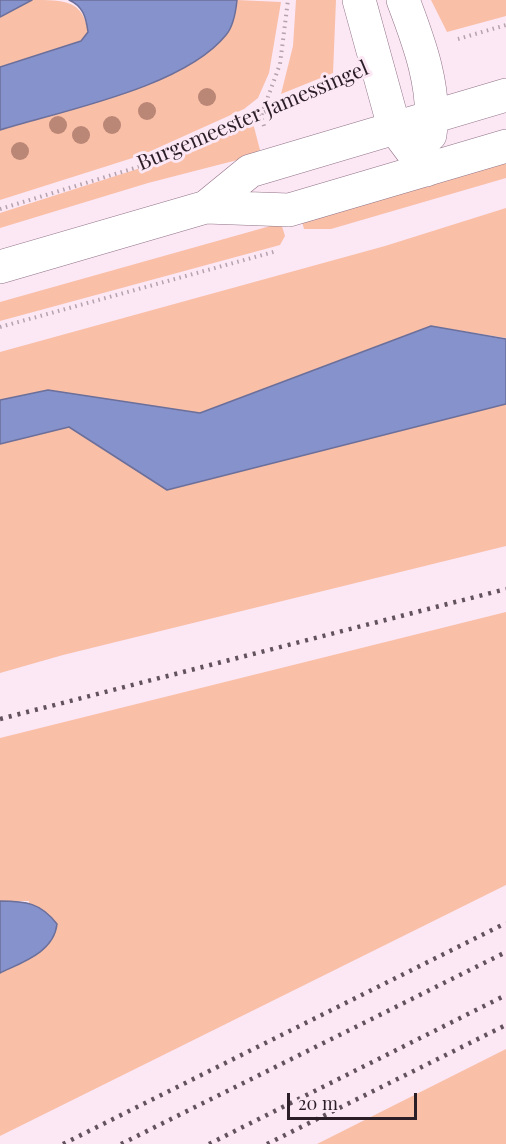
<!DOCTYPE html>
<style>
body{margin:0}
#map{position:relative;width:506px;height:1144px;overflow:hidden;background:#fce7f5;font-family:"Playfair Display",serif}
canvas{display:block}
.scale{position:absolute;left:287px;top:1093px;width:130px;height:27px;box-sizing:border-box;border:3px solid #2b1e26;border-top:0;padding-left:8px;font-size:18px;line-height:21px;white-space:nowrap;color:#2b1e26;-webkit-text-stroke:4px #fce7f5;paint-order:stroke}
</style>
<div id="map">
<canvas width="506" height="1144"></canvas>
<div class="scale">20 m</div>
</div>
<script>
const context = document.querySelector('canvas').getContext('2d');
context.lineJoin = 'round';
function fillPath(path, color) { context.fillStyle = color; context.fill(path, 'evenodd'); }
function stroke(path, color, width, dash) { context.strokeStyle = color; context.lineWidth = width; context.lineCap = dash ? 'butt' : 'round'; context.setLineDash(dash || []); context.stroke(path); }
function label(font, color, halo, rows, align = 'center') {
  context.font = font + ' "Playfair Display",serif'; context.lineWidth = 6; context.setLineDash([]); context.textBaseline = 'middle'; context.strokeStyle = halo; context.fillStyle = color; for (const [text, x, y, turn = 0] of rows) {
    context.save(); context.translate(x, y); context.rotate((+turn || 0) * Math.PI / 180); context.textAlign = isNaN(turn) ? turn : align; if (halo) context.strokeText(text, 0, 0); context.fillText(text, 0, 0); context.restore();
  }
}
fillPath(new Path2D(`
 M 32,0 C 65,0 83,0 88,32 L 81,41 L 0,67 L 0,17 Z
 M 237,0 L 281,2 L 269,73 L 258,98 L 244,109 L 142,155 L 0,200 L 0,130 L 102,99 L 228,33 Z
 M 296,0 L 336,0 L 333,73 L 281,94 L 293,46 Z
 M 431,0 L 506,0 L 506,16 L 447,32 Z
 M 250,122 L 254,127 L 260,150 L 245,158 L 148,183 L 0,228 L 0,213 L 153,164 Z
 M 506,160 L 506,178 L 331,229 L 304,229 L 301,218 Z
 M 506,208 L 506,338 L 431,326 L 200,413 L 48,390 L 0,400 L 0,352 L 385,246 Z
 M 281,223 L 285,236 L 280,245 L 0,321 L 0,302 Z
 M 506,404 L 506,546 L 63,655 L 0,673 L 0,444 L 69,427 L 168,490 Z
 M 506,612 L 506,885 L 0,1136 L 0,973 L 24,962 L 29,901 L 0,901 L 0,738 Z
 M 506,1049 L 506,1144 L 317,1144 Z`), '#f9bfa7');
const water = new Path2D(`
 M 0,0 L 32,0 L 0,17 Z
 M 69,0 L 237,0 C 236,10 233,27 226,35 C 184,87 65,110 0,130 L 0,67 L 81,41 L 88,32 C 86,17 83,6 69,0 Z
 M 431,326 L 506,339 L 506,404 L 167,490 L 69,427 L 0,444 L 0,400 L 48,390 L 200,413 Z
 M 0,901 C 26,901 41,903 57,924 C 54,952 23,962 0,973 Z`);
fillPath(water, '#8692cc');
stroke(water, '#6b6f9a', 1.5);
const secondary = new Path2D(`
 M 359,0 L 394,127 L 426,170
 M 403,0 C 419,42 437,90 430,135
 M 206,207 L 250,171 L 506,95
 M 0,267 L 206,207 L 289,210 L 506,146`);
stroke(secondary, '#907286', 34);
stroke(new Path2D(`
 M 458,39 L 506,25
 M 264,126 L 261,116 L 280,64 L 288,0
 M 0,209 L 138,167 L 340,79
 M 0,327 L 277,251`), '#b4a2ad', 4, [1.5, 4.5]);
stroke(secondary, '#fff', 33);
stroke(new Path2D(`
 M 0,719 L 506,589
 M 63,1144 L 506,923
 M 121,1144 L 506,952
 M 209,1144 L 506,995
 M 267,1144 L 506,1025`), '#62525c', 4.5, [3, 6]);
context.fillStyle = '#ba8676';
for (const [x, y] of [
 [207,97],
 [147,111],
 [58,125],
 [112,125],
 [81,135],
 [20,151]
]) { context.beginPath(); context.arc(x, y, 9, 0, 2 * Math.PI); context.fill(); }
label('21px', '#2b1e26', '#fce7f5', [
 ["Burgemeester Jamessingel",253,116,-23]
]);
</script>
